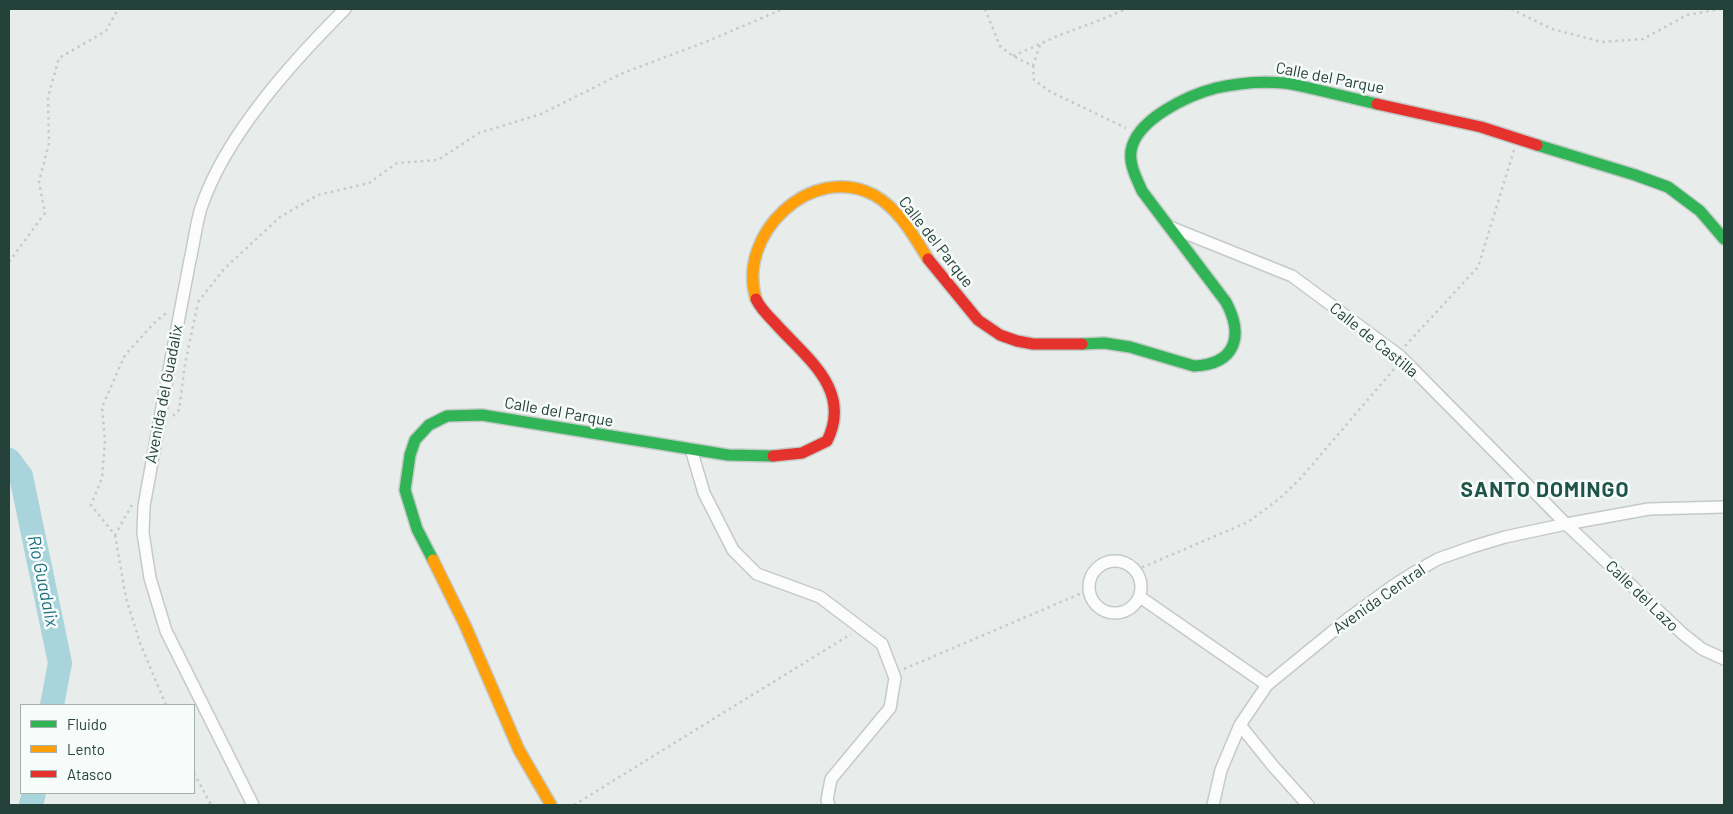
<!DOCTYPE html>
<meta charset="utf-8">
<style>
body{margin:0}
#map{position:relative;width:1733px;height:814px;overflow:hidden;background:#e8edeb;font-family:Barlow,sans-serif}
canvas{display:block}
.frame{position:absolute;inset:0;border:10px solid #24423a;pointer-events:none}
.legend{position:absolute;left:20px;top:704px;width:175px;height:90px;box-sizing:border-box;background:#f7fbf9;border:1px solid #a3b1ad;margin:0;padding:6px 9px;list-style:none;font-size:15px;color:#24423a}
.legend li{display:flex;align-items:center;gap:10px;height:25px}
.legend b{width:25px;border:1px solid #a3b1ad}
</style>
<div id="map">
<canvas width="1733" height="814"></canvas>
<div class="frame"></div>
<ul class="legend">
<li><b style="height:6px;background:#30b455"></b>Fluido</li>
<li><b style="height:6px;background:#ff9f0a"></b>Lento</li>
<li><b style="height:6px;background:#e5322d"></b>Atasco</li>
</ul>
</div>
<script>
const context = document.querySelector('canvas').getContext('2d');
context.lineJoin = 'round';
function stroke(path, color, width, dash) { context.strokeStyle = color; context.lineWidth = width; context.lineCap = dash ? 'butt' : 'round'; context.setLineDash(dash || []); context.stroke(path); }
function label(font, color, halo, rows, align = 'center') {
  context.font = font + ' Barlow,sans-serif'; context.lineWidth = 5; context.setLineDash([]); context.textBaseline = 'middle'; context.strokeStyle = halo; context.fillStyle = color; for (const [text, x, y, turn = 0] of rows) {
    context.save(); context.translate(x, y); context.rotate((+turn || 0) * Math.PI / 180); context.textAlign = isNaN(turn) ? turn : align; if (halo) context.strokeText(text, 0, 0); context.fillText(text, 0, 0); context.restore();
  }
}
stroke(new Path2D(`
 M 9,460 L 21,476 L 60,663 L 52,705
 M 31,805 L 34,793`), '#a9d4db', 24);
const street = new Path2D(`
 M 1170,227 L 1292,276 L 1400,356 L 1566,524 L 1683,634 L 1702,649 L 1724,659
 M 190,260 C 194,243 196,224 201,208 C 225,136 292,62 345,9
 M 164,396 L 144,506 L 143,533 L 150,578 L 166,631 L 253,805
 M 691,449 L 704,493 L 733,550 L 757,574 L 820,597 L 882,644 L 895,678 L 890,708 L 831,779 L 827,800 L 829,805
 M1089 587a26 26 0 1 1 52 0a26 26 0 1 1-52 0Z
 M 1140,597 L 1267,685
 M 1240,725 L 1273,766 L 1308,805
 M 1213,805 L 1221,770 L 1240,725 L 1267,685 L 1349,618 L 1393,586 L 1415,572 L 1438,559 L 1472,547 L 1505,537 L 1566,524 L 1649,509 L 1724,507`);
const fast = new Path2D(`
 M 1537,145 L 1635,175 L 1668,187 L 1700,211 L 1724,239
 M 1082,344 L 1104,343 L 1130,347 L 1194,366 C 1236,364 1244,336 1226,302 L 1142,191 C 1137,179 1129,165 1131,151 C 1136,119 1189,95 1216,88 C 1238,83 1263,81 1284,83 C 1294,84 1305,87 1314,89 C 1335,94 1356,99 1377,104
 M 433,560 L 417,529 L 405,490 L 410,455 L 415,440 L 429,425 L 447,416 L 482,415 L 728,455 L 773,456`);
const slow = new Path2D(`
 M 756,299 C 736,234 812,162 874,195 C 899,209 913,235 928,259
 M 433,560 L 465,625 L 519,750 L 551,805`);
const jam = new Path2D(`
 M 1377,104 L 1481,127 L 1537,145
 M 928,259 L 978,320 L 1000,335 L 1017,341 L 1033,344 L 1082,344
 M 756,299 C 760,308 768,316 775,323 C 805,357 853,389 827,441 L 802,453 L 773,456`);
stroke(street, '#c5cac8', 14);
stroke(fast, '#c3cbc8', 14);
stroke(slow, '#c3cbc8', 14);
stroke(jam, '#c3cbc8', 14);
stroke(new Path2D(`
 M 985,9 L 1000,46 L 1013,56 L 1033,66 L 1034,80 L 1051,92 L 1126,128
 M 1511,9 L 1552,29 L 1602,42 L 1643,39 L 1687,15 L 1721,9
 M 1013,56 L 1060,35 L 1103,19 L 1126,9
 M 1033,66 L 1040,45
 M 9,262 L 45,213 L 39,182 L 49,143 L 48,97 L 59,58 L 106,31 L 118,9
 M 198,302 L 224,269 L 280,217 L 318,195 L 369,183 L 397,163 L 438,160 L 479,133 L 541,114 L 623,73 L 708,41 L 783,9
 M 1405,346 L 1478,267 L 1514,150
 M 173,416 L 179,410 L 185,364 L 198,303
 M 132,505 L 115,535 L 91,505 L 102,478 L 105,441 L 102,407 L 125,355 L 156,321 L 168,312
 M 115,535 L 126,598 L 140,643 L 166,705
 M 1136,570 L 1248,522 L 1279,499 L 1299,480 L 1395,368
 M 904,669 L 1089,590
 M 194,773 L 211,805
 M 574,805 L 851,634`), '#c3ccca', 2.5, [2.5, 4]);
stroke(street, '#fcfcfc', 11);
stroke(fast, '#30b455', 11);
stroke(slow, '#ff9f0a', 11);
stroke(jam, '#e5322d', 11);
const streetBridge = new Path2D(`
 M 164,396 L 190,260`);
stroke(streetBridge, '#c5cac8', 14, []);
stroke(streetBridge, '#fcfcfc', 11);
label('16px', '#24423a', '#f7fbf9', [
 ["Calle del Parque",1330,78,11],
 ["Calle del Parque",936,242,52],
 ["Calle de Castilla",1374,340,39],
 ["Avenida del Guadalix",164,394,-79],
 ["Calle del Parque",559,412,10],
 ["Calle del Lazo",1642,596,44],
 ["Avenida Central",1379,599,-35]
]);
label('italic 18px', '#1c6f80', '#f7fbf9', [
 ["Río Guadalix",43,581,78]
]);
context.letterSpacing = '1px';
label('bold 21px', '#1f5548', '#f7fbf9', [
 ["SANTO DOMINGO",1545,490]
]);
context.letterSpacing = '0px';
</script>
